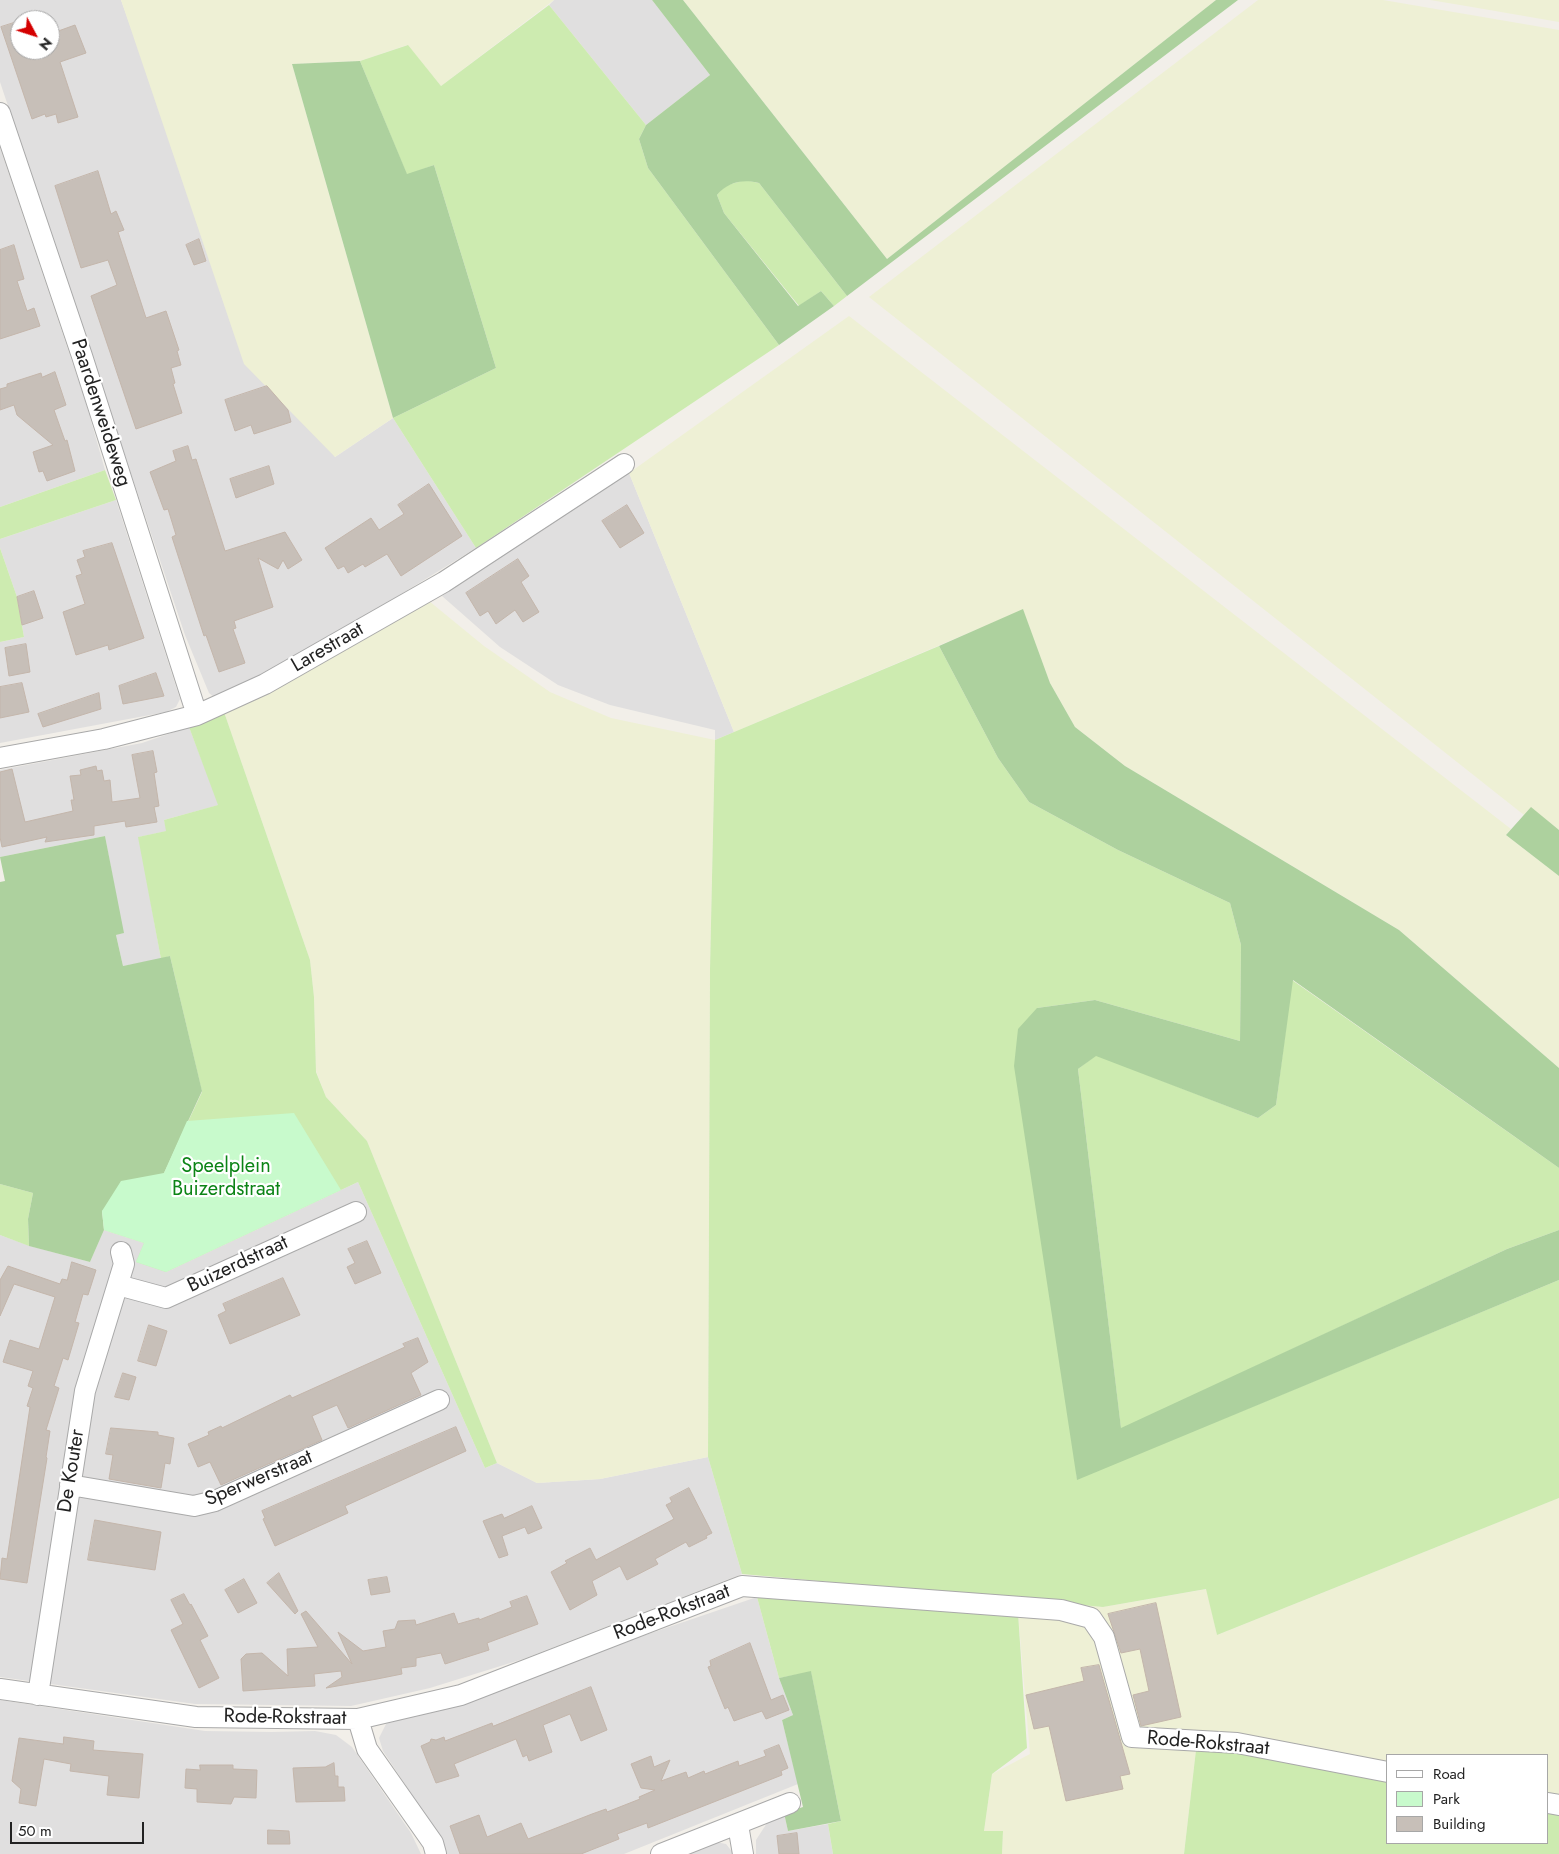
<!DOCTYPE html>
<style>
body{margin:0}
#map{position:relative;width:1559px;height:1854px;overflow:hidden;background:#f2efe9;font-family:Jost,sans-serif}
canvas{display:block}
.legend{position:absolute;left:1386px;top:1754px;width:162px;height:90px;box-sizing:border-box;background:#fff;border:1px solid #a7a7a7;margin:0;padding:6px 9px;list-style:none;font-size:15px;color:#222}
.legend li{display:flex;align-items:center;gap:10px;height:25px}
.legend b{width:25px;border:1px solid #a7a7a7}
.north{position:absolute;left:10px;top:10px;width:50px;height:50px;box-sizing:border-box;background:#fff;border:1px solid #a7a7a7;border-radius:50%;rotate:130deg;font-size:14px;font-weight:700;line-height:20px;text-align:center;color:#222}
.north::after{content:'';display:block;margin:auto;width:18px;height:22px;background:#d40000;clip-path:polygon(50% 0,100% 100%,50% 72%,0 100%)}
.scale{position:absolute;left:10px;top:1822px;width:134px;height:22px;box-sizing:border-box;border:2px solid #222;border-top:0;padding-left:6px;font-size:15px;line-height:18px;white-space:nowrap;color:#222;-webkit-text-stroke:4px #fff;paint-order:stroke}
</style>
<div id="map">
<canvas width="1559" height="1854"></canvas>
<ul class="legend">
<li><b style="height:6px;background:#fff"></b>Road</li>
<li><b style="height:14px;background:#c8facc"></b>Park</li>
<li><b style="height:14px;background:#c7bfb8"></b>Building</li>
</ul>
<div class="north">N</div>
<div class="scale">50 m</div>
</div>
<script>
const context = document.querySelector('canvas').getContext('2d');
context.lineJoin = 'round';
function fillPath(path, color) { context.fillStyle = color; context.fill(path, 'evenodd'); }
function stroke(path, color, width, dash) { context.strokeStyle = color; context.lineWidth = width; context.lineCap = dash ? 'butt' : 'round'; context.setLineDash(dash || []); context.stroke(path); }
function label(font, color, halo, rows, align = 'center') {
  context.font = font + ' Jost,sans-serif'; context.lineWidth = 4.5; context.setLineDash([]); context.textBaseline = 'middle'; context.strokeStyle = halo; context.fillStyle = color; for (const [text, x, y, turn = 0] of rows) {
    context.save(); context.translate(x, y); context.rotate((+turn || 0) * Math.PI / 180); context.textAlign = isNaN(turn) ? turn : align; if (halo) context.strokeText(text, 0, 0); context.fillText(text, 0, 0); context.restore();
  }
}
fillPath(new Path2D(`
 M 0,0 L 121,0 L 145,66 L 335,457 L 393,418 L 476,548 L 320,644 L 236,690 L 215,698 L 209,693 L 185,635 L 0,82 ZM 20,20 L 50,20 L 50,50 L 20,50 Z
 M 554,0 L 652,0 L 710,75 L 646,125 L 549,5 Z
 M 0,148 L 85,400 L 105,470 L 0,507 Z
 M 629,473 L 734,732 L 715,740 L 715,730 L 610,705 L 558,685 L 500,647 L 442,596 Z
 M 116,500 L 180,699 L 176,707 L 166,712 L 0,743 L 0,642 L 24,637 L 17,597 L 0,548 L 0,539 Z
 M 189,727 L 219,805 L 164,820 L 167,831 L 139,837 L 161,959 L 123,966 L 116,935 L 123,933 L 105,836 L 0,857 L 0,770 L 142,743 Z
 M 358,1182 L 485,1468 L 497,1463 L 537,1483 L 600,1479 L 708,1457 L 742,1574 L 523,1659 L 430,1688 L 351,1706 L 195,1704 L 0,1677 L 0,1235 L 30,1246 L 90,1262 L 104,1230 L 144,1243 L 166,1272 Z
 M 757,1597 L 779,1678 L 793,1715 L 782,1720 L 798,1784 L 624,1854 L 445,1854 L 436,1831 L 383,1751 L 379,1738 L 386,1724 L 397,1717 L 459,1706 L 619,1644 Z
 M 0,1700 L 205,1731 L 272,1732 L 315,1731 L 336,1735 L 352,1747 L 411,1833 L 421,1854 L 0,1854 Z
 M 784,1813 L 788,1831 L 828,1824 L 833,1854 L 756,1854 L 756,1840 L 767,1823 Z
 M 716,1842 L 726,1844 L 734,1854 L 685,1854 Z`), '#e0dfdf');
fillPath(new Path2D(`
 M 121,0 L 554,0 L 441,86 L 407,45 L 360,61 L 292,64 L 393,418 L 335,457 L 244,364 Z
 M 683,0 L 1216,0 L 887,259 Z
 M 1258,0 L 1383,0 L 1559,30 L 1559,830 L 1531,808 L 1524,815 L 869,297 Z
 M 1430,0 L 1559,0 L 1559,22 L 1472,7 Z
 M 849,316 L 1511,829 L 1506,835 L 1559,876 L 1559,1068 L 1399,930 L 1125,766 L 1075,727 L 1050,683 L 1023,610 L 734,732 L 629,473 Z
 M 429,601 L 484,646 L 550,692 L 611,718 L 715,740 L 710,969 L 708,1457 L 600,1479 L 537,1483 L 497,1463 L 367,1141 L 326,1097 L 316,1071 L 314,997 L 310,960 L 224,712 Z
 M 1559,1498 L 1559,1799 L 1548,1796 L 1548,1755 L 1388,1755 L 1388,1766 L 1196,1750 L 1184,1854 L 1002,1854 L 1003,1831 L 984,1831 L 992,1774 L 1030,1754 L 1018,1613 L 1020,1599 L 1103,1607 L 1207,1589 L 1217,1635 Z`), '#eef0d5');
fillPath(new Path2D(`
 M 549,5 L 646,125 L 639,139 L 648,168 L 779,345 L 476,548 L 393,418 L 496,368 L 434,165 L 407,175 L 360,61 L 408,45 L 441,86 Z
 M 745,180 L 759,183 L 847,296 L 834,306 L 821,291 L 799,306 L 724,213 L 717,195 L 724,186 Z
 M 105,470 L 116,500 L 0,539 L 0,507 Z
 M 0,548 L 17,597 L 24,637 L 0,642 Z
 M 939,646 L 998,758 L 1029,802 L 1118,850 L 1230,903 L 1241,945 L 1240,1041 L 1095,1000 L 1037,1008 L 1077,1479 L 1559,1280 L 1559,1498 L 1217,1635 L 1206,1589 L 1103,1607 L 742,1574 L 708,1457 L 710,969 L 715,740 Z
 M 224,712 L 310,960 L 314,997 L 316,1072 L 326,1097 L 367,1141 L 497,1463 L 485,1468 L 358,1182 L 166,1272 L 136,1262 L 144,1243 L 104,1230 L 121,1181 L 164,1173 L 202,1092 L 170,956 L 161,959 L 138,837 L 166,831 L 164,820 L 218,805 L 189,727 Z
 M 1292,980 L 1559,1168 L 1559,1230 L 1507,1249 L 1121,1429 L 1078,1069 L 1096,1055 L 1258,1118 L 1276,1105 Z
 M 0,1184 L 33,1193 L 28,1219 L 29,1246 L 0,1235 Z
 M 757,1597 L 1018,1613 L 1027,1748 L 992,1774 L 984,1831 L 1003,1831 L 1002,1854 L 833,1854 L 828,1824 L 841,1821 L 811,1672 L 779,1678 Z
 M 1227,1749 L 1388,1777 L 1388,1843 L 1548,1843 L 1548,1812 L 1559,1814 L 1559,1854 L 1184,1854 L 1196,1750 Z`), '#cdebb0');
fillPath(new Path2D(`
 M 652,0 L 683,0 L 887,259 L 1216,0 L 1238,0 L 847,296 L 759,183 C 743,179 728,182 717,195 L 724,213 L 798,306 L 821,291 L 834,306 L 779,345 L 648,168 L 639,139 L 646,125 L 710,75 Z
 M 360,61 L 407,174 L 434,165 L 496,368 L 393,418 L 292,64 Z
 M 1023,609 L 1050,683 L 1075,727 L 1125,766 L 1399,930 L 1559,1068 L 1559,1168 L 1293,980 L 1276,1105 L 1258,1118 L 1096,1056 L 1078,1069 L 1121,1428 L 1507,1249 L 1559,1230 L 1559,1280 L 1077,1480 L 1014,1066 L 1018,1029 L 1037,1008 L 1095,1000 L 1240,1041 L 1241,945 L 1230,903 L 1118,850 L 1029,802 L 998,758 L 939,646 Z
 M 1531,807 L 1559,830 L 1559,876 L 1506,835 Z
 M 105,836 L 124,933 L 116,935 L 123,966 L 170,956 L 202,1091 L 164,1173 L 102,1211 L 104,1230 L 90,1262 L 29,1246 L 28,1219 L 33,1193 L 0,1184 L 0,882 L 5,881 L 0,857 Z
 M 811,1671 L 841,1821 L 788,1831 L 784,1813 L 803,1807 L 782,1720 L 793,1715 L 779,1678 Z`), '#add19e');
fillPath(new Path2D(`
 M 294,1113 L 341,1190 L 166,1272 L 136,1262 L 144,1243 L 104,1230 L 102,1211 L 121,1181 L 164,1173 L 187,1121 Z`), '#c8facc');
const building = new Path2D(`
 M 20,21 L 20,50 L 50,50 L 50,34 L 75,25 L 86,53 L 60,62 L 78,117 L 58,123 L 56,114 L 46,117 L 45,114 L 32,119 L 1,27 Z
 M 98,171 L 111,214 L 116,211 L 124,230 L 118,232 L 146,318 L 166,311 L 179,350 L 177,351 L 181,365 L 171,368 L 175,383 L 173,384 L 182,413 L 136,429 L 91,296 L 117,285 L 108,260 L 81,268 L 55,186 Z
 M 199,239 L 206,261 L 194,265 L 186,245 Z
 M 14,245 L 24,279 L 17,281 L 27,311 L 34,308 L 40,326 L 0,339 L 0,250 Z
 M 55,372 L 66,405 L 54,410 L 65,441 L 67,440 L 75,471 L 47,481 L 43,471 L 39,472 L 33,452 L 53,445 L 17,415 L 14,405 L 0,410 L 0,389 L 7,387 L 7,384 L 41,373 L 42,377 Z
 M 267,386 L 288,410 L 291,422 L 254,434 L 251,425 L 235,431 L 225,400 Z
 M 188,446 L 192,460 L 196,459 L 225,551 L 285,532 L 302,560 L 288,569 L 283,560 L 278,569 L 258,558 L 273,607 L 234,621 L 236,628 L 233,629 L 245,663 L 219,672 L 206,635 L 204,636 L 172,537 L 176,535 L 168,509 L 164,510 L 150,472 L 176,461 L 173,451 Z
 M 269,466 L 274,484 L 236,498 L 230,479 Z
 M 429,484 L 462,536 L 401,576 L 387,554 L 365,567 L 363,564 L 348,573 L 344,566 L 338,569 L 325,548 L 371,518 L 379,530 L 404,514 L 398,505 Z
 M 627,505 L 644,533 L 620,548 L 602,521 Z
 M 112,543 L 144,638 L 109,650 L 108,645 L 76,655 L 63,612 L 85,604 L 76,576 L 82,574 L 77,560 L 85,557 L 83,551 Z
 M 518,559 L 529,576 L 521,582 L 539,612 L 523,622 L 515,610 L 496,624 L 488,611 L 480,616 L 466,593 Z
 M 34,591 L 43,618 L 22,625 L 17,597 Z
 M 26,644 L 30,672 L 9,676 L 5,648 Z
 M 156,673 L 164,696 L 123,704 L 119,686 Z
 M 22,683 L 29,712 L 0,718 L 0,687 Z
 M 99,693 L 101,709 L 43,727 L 38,714 Z
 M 153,751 L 157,772 L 154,773 L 159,806 L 154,807 L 157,822 L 126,827 L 125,821 L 94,826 L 94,835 L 45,842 L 47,837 L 2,847 L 0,837 L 0,772 L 12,769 L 25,822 L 73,811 L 71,800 L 74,800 L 70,776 L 81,775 L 80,770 L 96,766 L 97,771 L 102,770 L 104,781 L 110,780 L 112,802 L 140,798 L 132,755 Z
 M 367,1241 L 381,1273 L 355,1284 L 347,1267 L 355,1263 L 348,1249 Z
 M 72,1262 L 96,1270 L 88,1295 L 83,1294 L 75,1322 L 79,1323 L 68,1360 L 63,1358 L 54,1386 L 59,1388 L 46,1430 L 50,1431 L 46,1457 L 47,1458 L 27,1583 L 0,1579 L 2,1558 L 7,1559 L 30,1407 L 27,1406 L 33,1388 L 28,1386 L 33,1371 L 3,1362 L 10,1340 L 39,1349 L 55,1297 L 14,1284 L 0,1316 L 0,1280 L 8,1266 L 60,1284 L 62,1279 L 67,1280 Z
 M 283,1278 L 300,1315 L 230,1344 L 218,1315 L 226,1311 L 223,1304 Z
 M 149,1325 L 167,1331 L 156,1366 L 138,1361 Z
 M 418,1338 L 428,1362 L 411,1373 L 421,1395 L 348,1428 L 337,1405 L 312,1416 L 322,1440 L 221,1485 L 210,1462 L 198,1467 L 188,1444 L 209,1435 L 208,1432 L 221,1426 L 222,1428 L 290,1395 L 292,1398 L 405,1347 L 403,1344 Z
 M 123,1373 L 136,1377 L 129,1400 L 115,1397 Z
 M 456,1427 L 466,1451 L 345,1506 L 348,1513 L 275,1546 L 263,1519 L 265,1518 L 262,1511 Z
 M 111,1428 L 158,1432 L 158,1435 L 174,1438 L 170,1464 L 165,1463 L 161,1488 L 109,1479 L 113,1455 L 106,1454 Z
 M 689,1488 L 712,1533 L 706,1536 L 707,1538 L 689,1547 L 686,1542 L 655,1559 L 658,1564 L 627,1580 L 620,1566 L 592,1581 L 597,1595 L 570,1610 L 551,1572 L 567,1563 L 565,1561 L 590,1548 L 596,1560 L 674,1519 L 666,1505 L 672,1502 L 670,1498 Z
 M 532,1506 L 542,1528 L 528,1534 L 525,1527 L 502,1536 L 508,1555 L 499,1558 L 483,1521 L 502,1514 L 504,1518 Z
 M 95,1520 L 161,1532 L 155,1570 L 88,1560 Z
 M 279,1573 L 298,1611 L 295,1614 L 267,1583 Z
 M 387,1577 L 390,1592 L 371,1595 L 368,1580 Z
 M 244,1579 L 257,1603 L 238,1613 L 225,1590 Z
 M 184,1594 L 190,1605 L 191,1604 L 208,1636 L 200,1640 L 219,1678 L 199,1688 L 171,1630 L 183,1624 L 171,1600 Z
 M 527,1596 L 538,1624 L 487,1643 L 489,1650 L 445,1664 L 441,1653 L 416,1658 L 416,1666 L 401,1668 L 402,1674 L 377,1679 L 326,1688 L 342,1677 L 341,1671 L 314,1674 L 315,1686 L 243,1691 L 241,1659 L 246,1654 L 262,1653 L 288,1676 L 287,1649 L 318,1647 L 301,1614 L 306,1611 L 352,1664 L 338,1632 L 363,1651 L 386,1647 L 383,1631 L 395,1629 L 398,1621 L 415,1620 L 416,1625 L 454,1613 L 458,1624 L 479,1618 L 479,1620 L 512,1607 L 510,1602 Z
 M 1156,1603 L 1181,1717 L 1141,1726 L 1133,1695 L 1149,1691 L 1140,1649 L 1121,1653 L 1108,1614 Z
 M 750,1643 L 771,1700 L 783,1695 L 789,1710 L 766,1719 L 762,1711 L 734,1721 L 728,1707 L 725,1709 L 708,1667 L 711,1666 L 710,1661 Z
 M 1099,1665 L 1130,1774 L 1120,1776 L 1123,1789 L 1066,1801 L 1049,1726 L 1034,1729 L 1026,1695 L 1084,1681 L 1081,1668 Z
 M 591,1687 L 607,1730 L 581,1741 L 570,1714 L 543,1725 L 552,1752 L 529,1761 L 527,1755 L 523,1757 L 516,1739 L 454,1764 L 459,1776 L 436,1783 L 421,1746 L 430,1742 L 431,1739 L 436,1740 L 444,1737 L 445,1741 L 492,1723 L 493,1726 Z
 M 64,1737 L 94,1741 L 93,1750 L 143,1754 L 139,1798 L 107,1795 L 109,1776 L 70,1771 L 71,1764 L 44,1759 L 36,1806 L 19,1803 L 21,1789 L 12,1781 L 19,1738 L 63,1744 Z
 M 779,1745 L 788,1768 L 781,1771 L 782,1775 L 648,1828 L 647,1823 L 617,1834 L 619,1839 L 581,1854 L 460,1854 L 450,1826 L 479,1815 L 487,1837 L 521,1823 L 528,1839 L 592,1814 L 606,1809 L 607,1812 L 640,1799 L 639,1797 L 655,1790 L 641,1788 L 631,1764 L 651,1756 L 654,1767 L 670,1760 L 661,1781 L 686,1772 L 688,1778 L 704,1771 L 705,1774 L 738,1761 L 739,1766 L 766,1756 L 764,1751 Z
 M 334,1763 L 335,1776 L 338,1776 L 338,1787 L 344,1787 L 345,1801 L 296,1802 L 293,1768 L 325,1767 Z
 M 200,1765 L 233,1765 L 233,1769 L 257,1770 L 256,1798 L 234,1797 L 231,1804 L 197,1802 L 197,1789 L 185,1788 L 186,1769 L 200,1770 Z
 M 268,1830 L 289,1831 L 290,1844 L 268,1844 Z
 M 797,1833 L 799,1854 L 779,1854 L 777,1836 Z`);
fillPath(building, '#c7bfb8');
stroke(building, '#c4b6ab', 1);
const street = new Path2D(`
 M 0,113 L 82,356 L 197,715
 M 0,758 L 104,739 L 197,715 L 265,684 L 444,582 L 624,464
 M 118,1285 L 166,1298 L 356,1212
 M 70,1485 L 194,1506 L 215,1501 L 439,1400
 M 0,1689 L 196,1717 L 358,1719 L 461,1695 L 742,1586 L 1061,1610 L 1091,1618 L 1104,1637 L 1132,1737 L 1237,1743 L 1388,1772
 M 38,1695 L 85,1391 L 124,1264 L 121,1252
 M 358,1719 L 367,1749 L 433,1843 L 436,1854
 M 1548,1803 L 1559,1805
 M 738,1825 L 743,1854
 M 661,1854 L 790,1803`);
stroke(street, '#a9a9a9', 22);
stroke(street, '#fff', 20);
label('20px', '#222', '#fff', [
 ["Paardenweideweg",100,413,72],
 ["Larestraat",328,648,-30],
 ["Buizerdstraat",238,1265,-25],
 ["De Kouter",72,1471,-81],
 ["Sperwerstraat",259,1479,-23],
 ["Rode-Rokstraat",672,1613,-21],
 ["Rode-Rokstraat",285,1718,1],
 ["Rode-Rokstraat",1208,1744,5]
]);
label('20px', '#0c8416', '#fff', [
 ["Speelplein",226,1167],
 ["Buizerdstraat",226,1190]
]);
</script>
